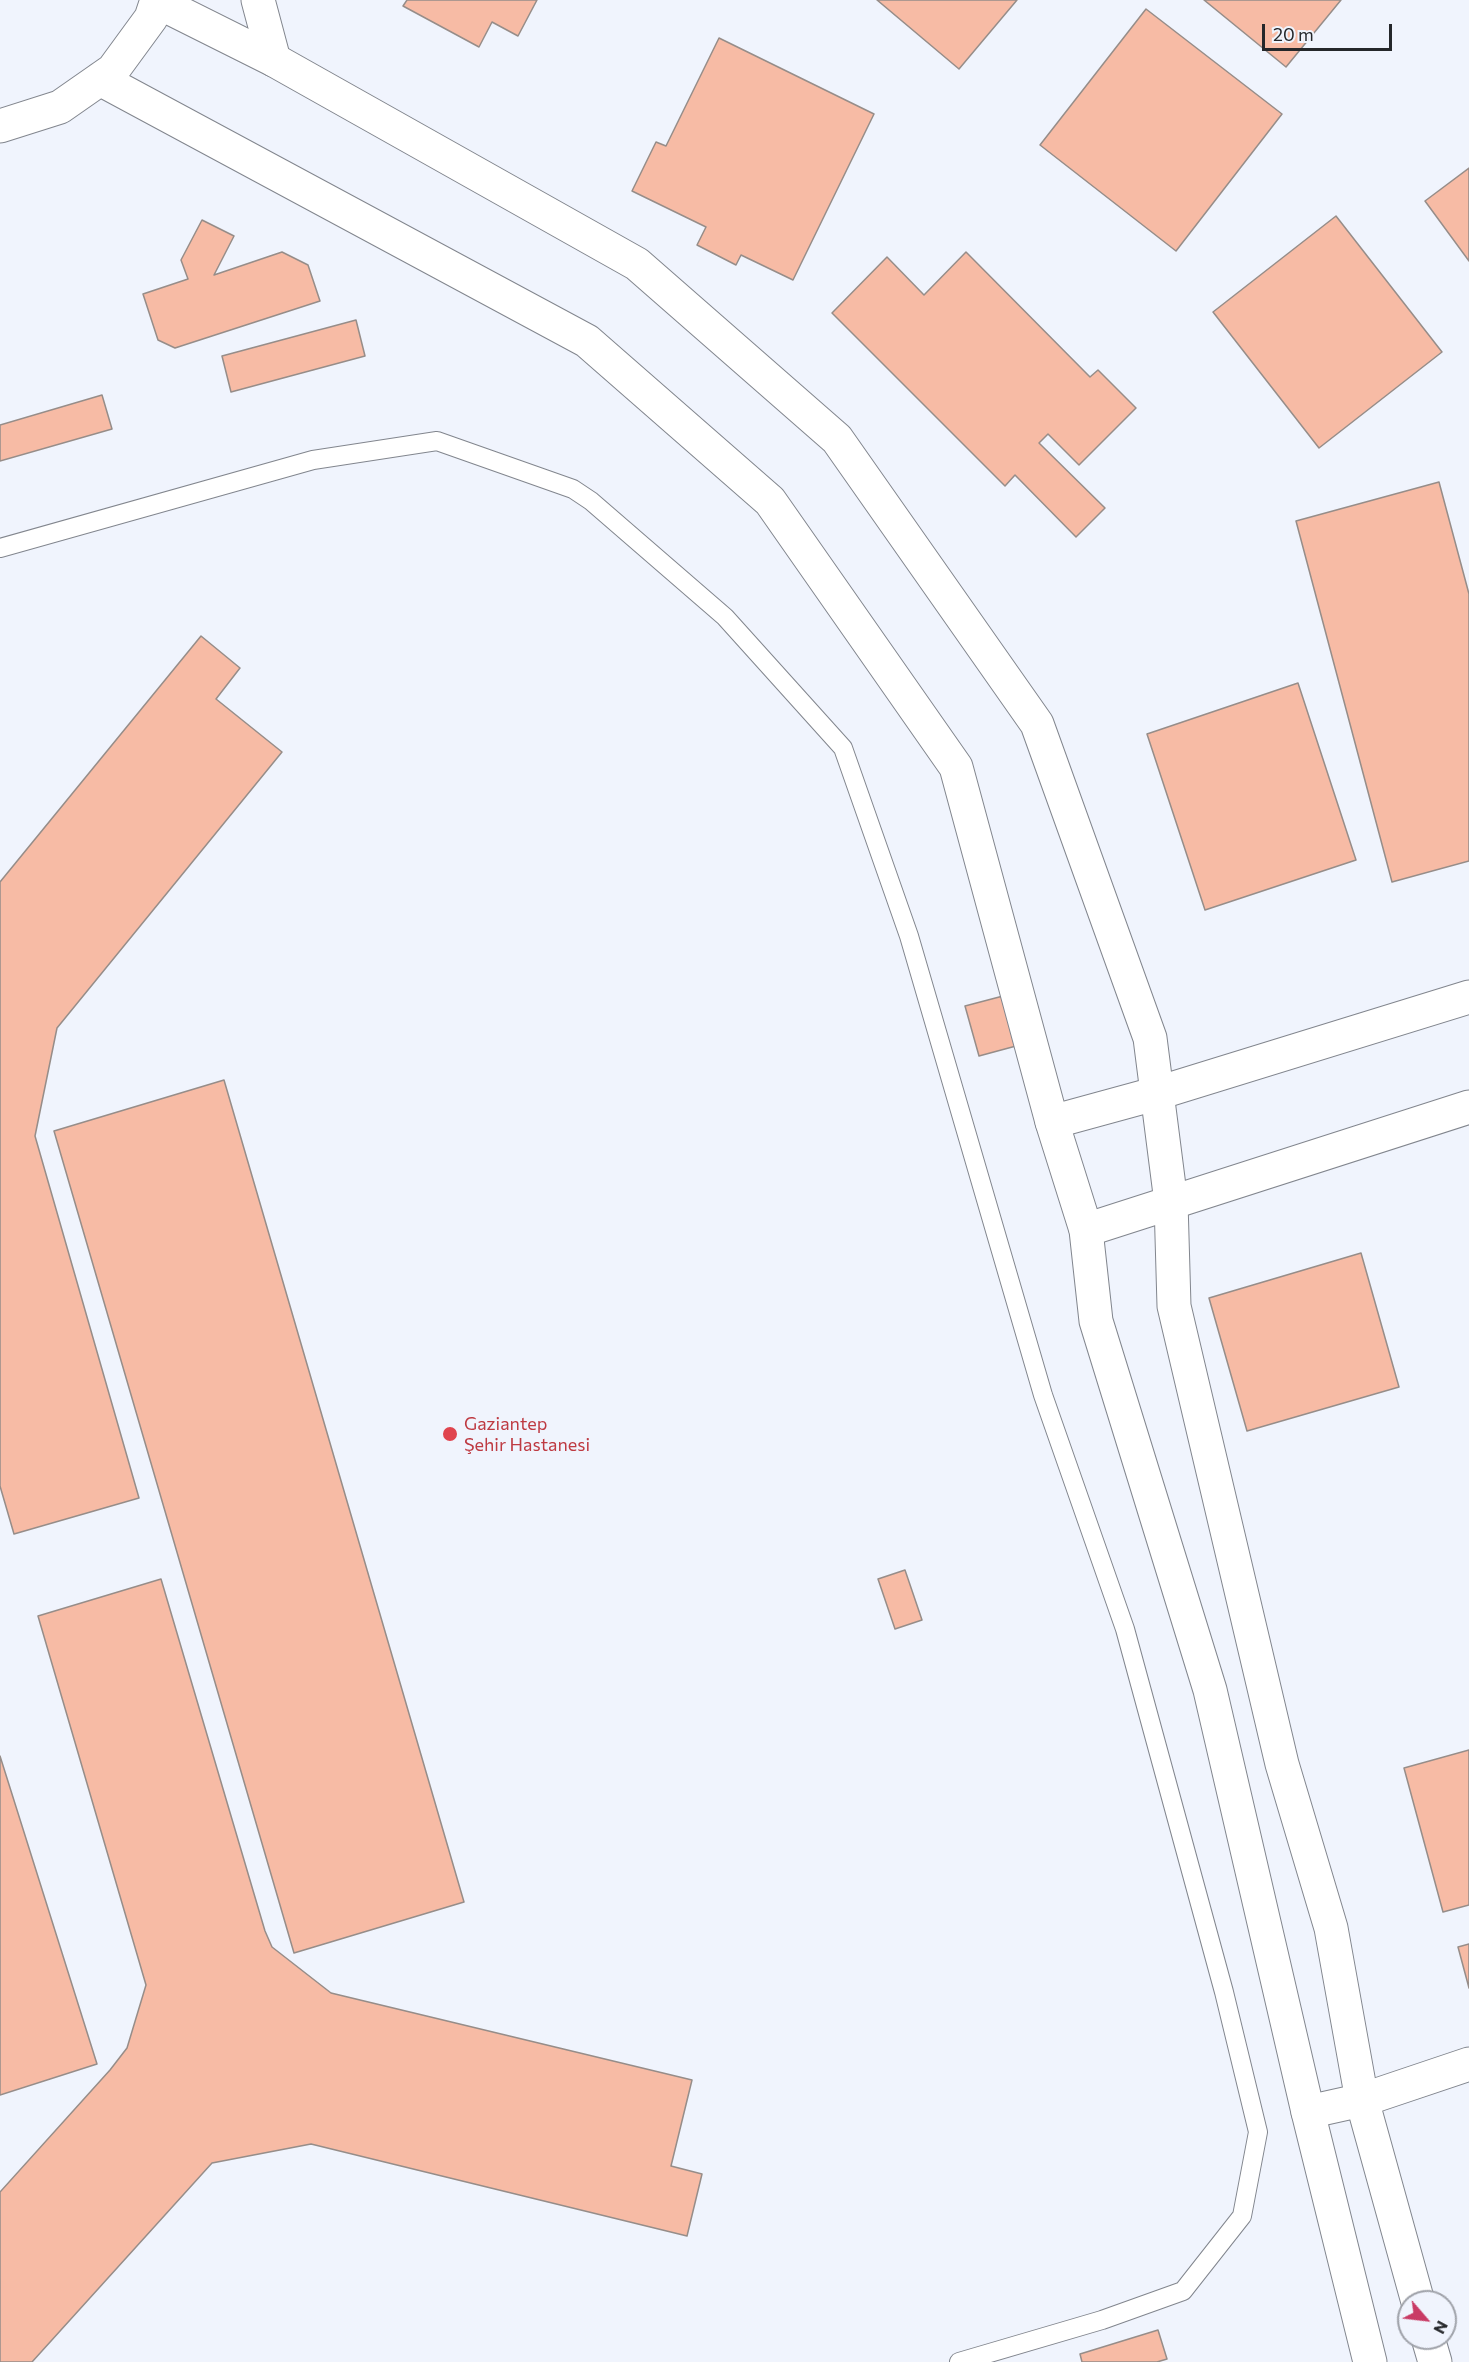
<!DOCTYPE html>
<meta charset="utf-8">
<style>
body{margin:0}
#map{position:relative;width:1469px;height:2362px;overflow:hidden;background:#f0f4fd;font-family:Commissioner,sans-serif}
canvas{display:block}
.north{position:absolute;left:1397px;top:2290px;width:60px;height:60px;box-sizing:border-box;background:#f0f4fd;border:2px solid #9fa2a9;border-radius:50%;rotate:118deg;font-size:16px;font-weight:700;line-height:24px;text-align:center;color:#25272a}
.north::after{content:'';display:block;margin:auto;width:21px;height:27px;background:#c93b65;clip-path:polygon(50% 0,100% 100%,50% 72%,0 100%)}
.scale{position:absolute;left:1262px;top:24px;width:130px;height:27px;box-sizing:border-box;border:3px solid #25272a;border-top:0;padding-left:8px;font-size:18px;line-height:21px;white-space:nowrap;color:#25272a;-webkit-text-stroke:4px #f0f4fd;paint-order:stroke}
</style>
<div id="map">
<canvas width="1469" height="2362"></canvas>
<div class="north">N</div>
<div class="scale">20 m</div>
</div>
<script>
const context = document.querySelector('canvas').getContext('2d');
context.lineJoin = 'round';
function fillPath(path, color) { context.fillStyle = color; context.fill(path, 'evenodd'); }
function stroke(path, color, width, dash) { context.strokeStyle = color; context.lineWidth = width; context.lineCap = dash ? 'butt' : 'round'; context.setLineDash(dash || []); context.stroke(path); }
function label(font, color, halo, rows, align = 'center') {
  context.font = font + ' Commissioner,sans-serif'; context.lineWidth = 4.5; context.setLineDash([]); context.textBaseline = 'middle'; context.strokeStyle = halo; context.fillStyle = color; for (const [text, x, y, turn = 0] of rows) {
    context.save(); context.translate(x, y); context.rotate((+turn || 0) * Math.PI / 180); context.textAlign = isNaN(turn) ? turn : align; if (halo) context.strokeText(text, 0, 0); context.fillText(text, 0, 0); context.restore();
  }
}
const building = new Path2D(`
 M 407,0 L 537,0 L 518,36 L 492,22 L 479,47 L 403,6 Z
 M 877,0 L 1017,0 L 959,69 Z
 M 1204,0 L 1341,0 L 1286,67 Z
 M 1146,9 L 1282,114 L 1176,251 L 1040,145 Z
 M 719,38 L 874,114 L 793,280 L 741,255 L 736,265 L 697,245 L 706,227 L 632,191 L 656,142 L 666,146 Z
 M 1469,168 L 1469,261 L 1425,201 Z
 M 1336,216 L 1442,352 L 1319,448 L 1213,312 Z
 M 202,220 L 234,236 L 214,275 L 282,252 L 308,265 L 320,301 L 175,348 L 158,340 L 143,294 L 188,279 L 181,260 Z
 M 966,252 L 1090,377 L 1098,370 L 1136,408 L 1079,465 L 1048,434 L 1039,443 L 1105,508 L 1076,537 L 1015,475 L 1005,486 L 832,313 L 887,257 L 924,295 Z
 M 356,320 L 365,356 L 231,392 L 222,356 Z
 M 102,395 L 112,429 L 0,461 L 0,425 Z
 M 1439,482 L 1469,594 L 1469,861 L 1392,882 L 1296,521 Z
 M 201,636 L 240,668 L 216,699 L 282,752 L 57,1028 L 35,1136 L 139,1498 L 14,1534 L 0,1486 L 0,882 Z
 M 1298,683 L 1356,860 L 1205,910 L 1147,734 Z
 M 1003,996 L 1016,1046 L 979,1056 L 965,1006 Z
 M 224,1080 L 464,1902 L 294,1953 L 54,1131 Z
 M 1361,1253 L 1399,1387 L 1247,1431 L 1209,1298 Z
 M 905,1570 L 922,1620 L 895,1629 L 878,1579 Z
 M 161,1579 L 265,1931 L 272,1947 L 331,1993 L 692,2080 L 671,2166 L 702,2174 L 687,2236 L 311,2144 L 212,2163 L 32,2362 L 0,2362 L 0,2192 L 110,2070 L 127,2048 L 146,1985 L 38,1616 Z
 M 1469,1750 L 1469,1905 L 1443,1912 L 1404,1768 Z
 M 0,1756 L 97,2064 L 0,2095 Z
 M 1469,1944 L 1469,1988 L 1458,1947 Z
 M 1158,2330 L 1167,2359 L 1157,2362 L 1082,2362 L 1080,2354 Z`);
fillPath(building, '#f7bba5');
stroke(building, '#968d89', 1.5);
const lane = new Path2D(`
 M 0,548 L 313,460 L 437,441 L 573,489 L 591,501 L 725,617 L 843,748 L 909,936 L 1043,1395 L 1125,1629 L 1224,1992 L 1258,2132 L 1242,2216 L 1183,2291 L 1102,2320 L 959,2362`);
const street = new Path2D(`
 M 258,0 L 274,60
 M 1052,1122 L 1158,1093 L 1469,997
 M 1086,1230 L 1469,1107
 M 1308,2112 L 1362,2100 L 1469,2064`);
const secondary = new Path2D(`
 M 156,1 L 274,60 L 637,264 L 837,439 L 1037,724 L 1150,1038 L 1171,1202 L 1174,1306 L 1282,1764 L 1331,1928 L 1362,2100 L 1418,2302
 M 100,79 L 587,341 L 770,501 L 956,767 L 1052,1122 L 1086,1230 L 1096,1321 L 1210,1690 L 1308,2112 L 1370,2362
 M 0,126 L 60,107 L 113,70 L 151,18 L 157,0
 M 1428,2338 L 1435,2362`);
stroke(lane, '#82868e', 20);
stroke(street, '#82868e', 35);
stroke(secondary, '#82868e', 35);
stroke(lane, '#fff', 18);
stroke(street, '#fff', 33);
stroke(secondary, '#fff', 33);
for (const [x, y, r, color] of [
 [450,1434,8,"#e0444e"]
]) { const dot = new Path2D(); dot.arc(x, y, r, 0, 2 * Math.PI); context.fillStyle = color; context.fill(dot); stroke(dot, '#f0f4fd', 2); }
label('18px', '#be3a42', '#f0f4fd', [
 ["Gaziantep",464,1424],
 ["Şehir Hastanesi",464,1445]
], 'left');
</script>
